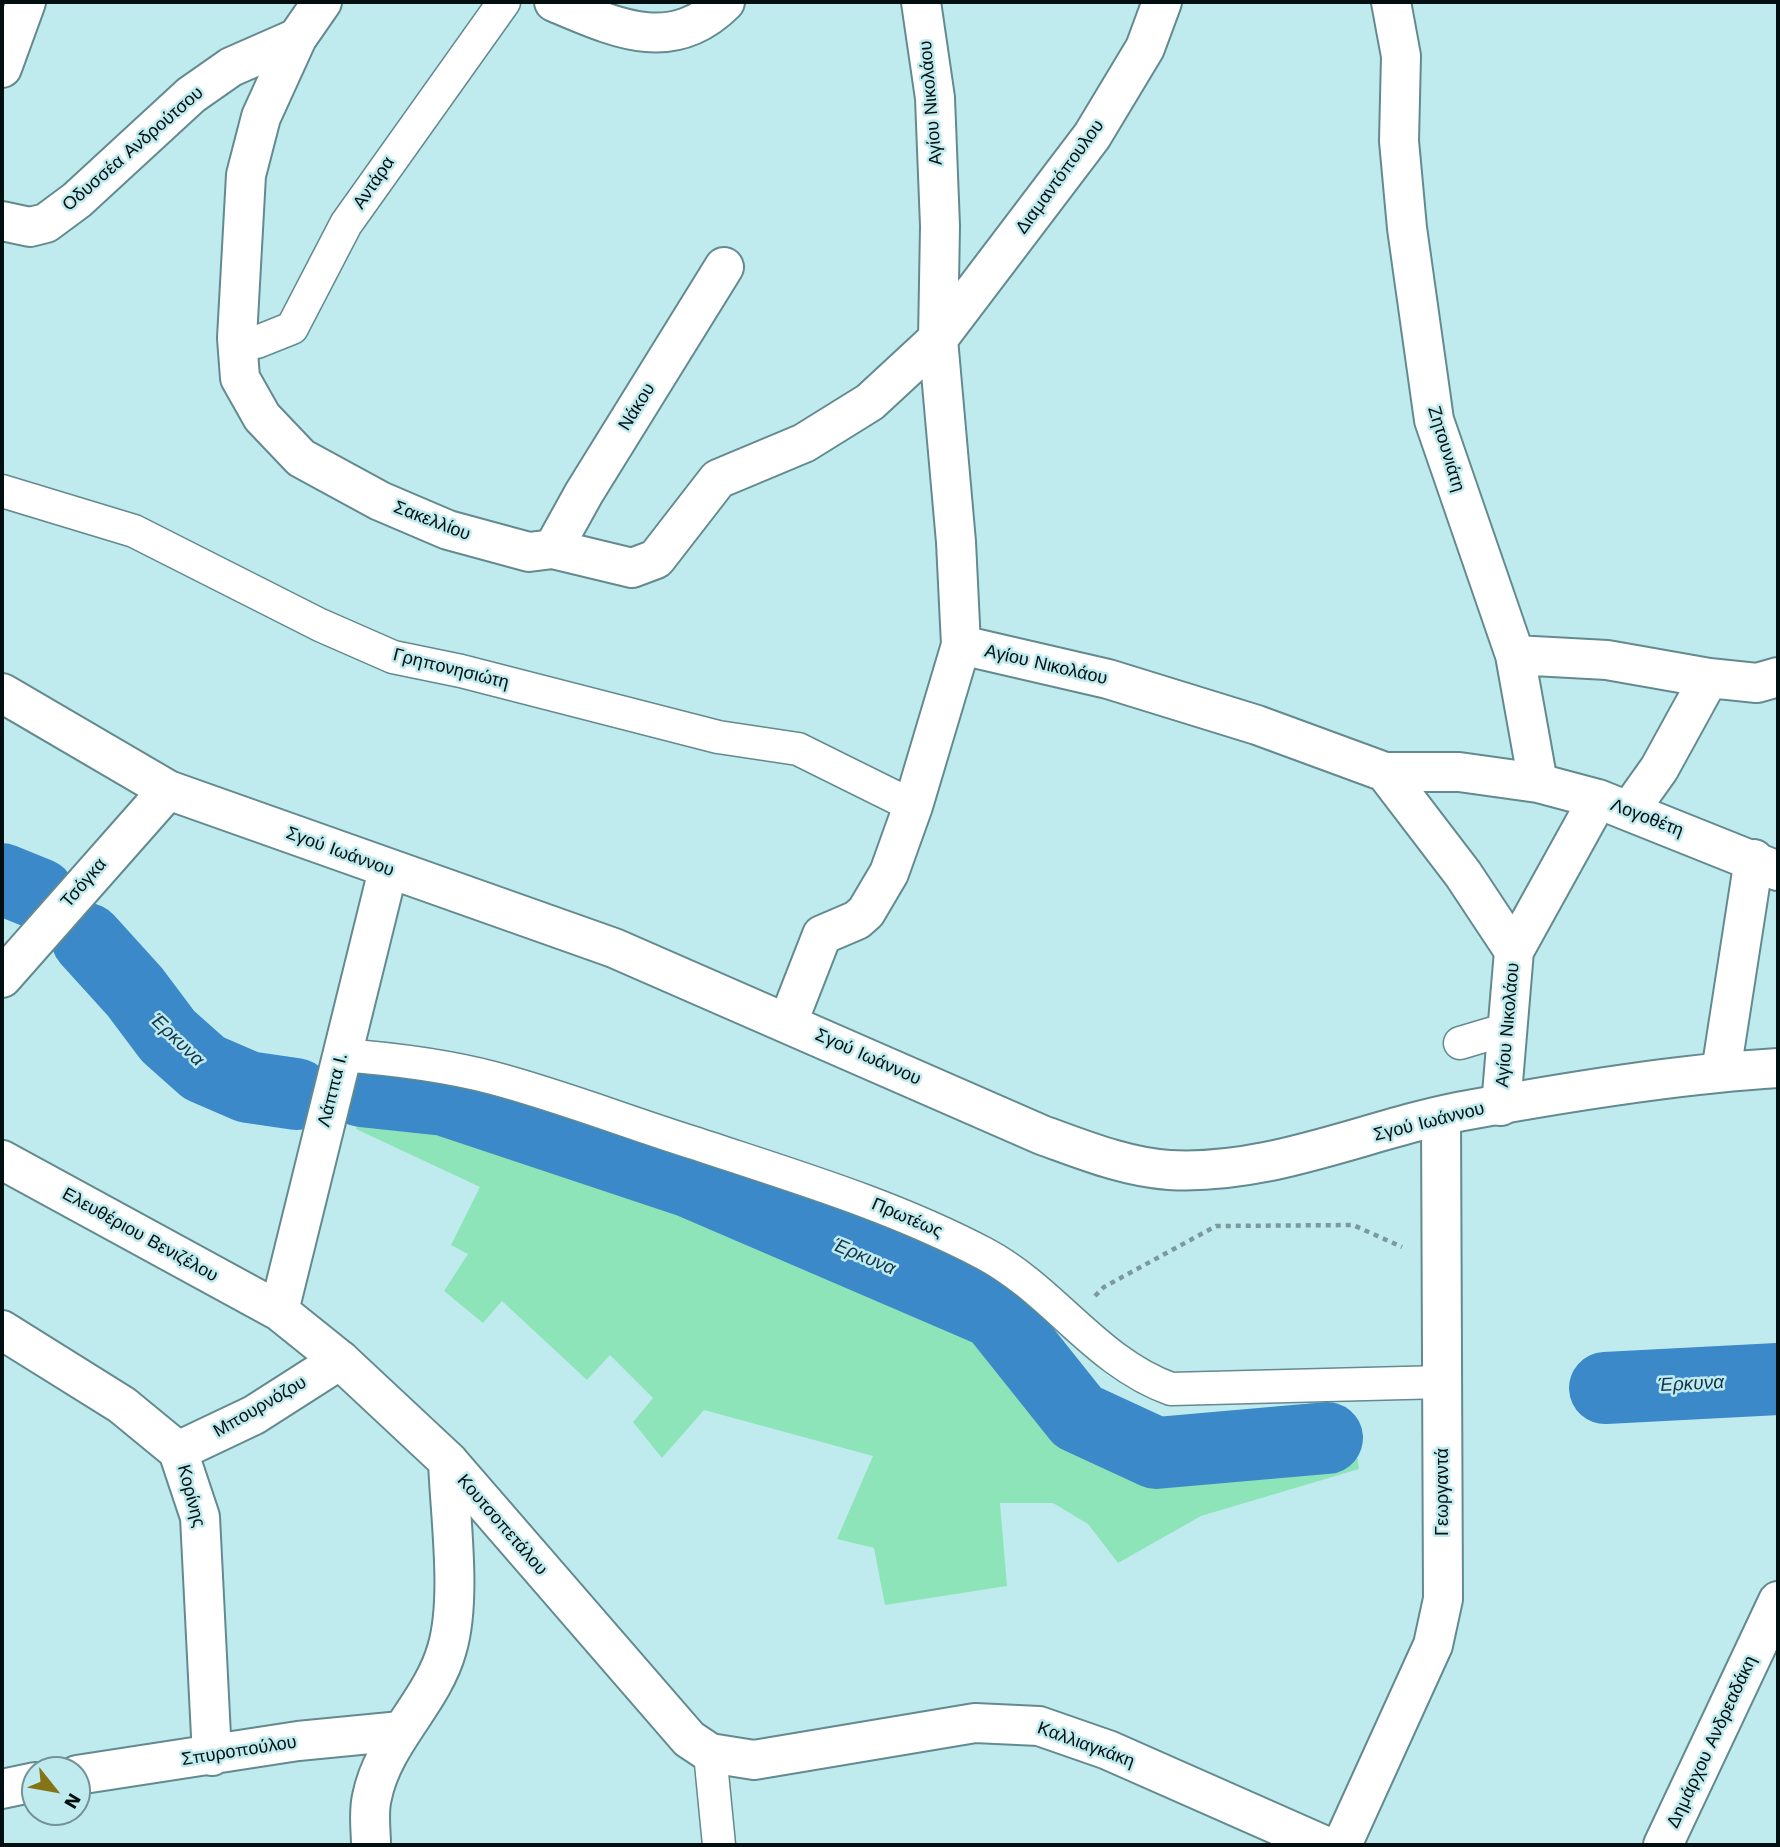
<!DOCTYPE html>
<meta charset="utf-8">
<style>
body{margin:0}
#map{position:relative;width:1780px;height:1847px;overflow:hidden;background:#c0ebee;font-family:"Work Sans",sans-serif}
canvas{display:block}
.frame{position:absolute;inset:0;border:4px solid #020f11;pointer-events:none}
.north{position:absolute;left:21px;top:1756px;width:70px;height:70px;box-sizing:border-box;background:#c0ebee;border:2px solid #749396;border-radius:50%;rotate:121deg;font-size:19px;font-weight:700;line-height:28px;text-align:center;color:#020f11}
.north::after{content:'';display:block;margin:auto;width:24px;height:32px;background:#857416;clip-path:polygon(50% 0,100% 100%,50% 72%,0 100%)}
</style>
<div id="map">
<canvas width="1780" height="1847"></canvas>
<div class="frame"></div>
<div class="north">N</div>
</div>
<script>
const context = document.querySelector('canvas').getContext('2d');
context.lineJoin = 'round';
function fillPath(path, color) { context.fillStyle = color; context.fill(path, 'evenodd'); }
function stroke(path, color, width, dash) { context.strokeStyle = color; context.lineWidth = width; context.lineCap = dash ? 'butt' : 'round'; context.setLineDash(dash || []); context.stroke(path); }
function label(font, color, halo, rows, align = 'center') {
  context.font = font + ' "Work Sans",sans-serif'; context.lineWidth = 5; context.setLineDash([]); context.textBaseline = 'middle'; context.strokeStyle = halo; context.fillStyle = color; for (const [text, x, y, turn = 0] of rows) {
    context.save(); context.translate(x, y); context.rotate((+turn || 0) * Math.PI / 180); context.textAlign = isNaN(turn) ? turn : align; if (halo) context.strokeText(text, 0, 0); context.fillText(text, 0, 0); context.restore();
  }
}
fillPath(new Path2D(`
 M 363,1110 L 419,1115 L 598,1162 L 679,1190 L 988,1323 L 1075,1426 L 1153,1461 L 1355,1441 L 1359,1469 L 1201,1516 L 1118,1563 L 1088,1524 L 1053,1503 L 1000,1503 L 1007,1586 L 885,1605 L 874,1548 L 837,1539 L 873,1456 L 704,1410 L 662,1458 L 633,1422 L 653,1398 L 610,1355 L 587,1380 L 502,1301 L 483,1323 L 444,1291 L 468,1254 L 451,1245 L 480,1187 L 356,1129 Z`), '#8ee4b9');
stroke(new Path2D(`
 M 2,879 L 39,894
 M 87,939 L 135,992 L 168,1036 L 204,1068 L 248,1087 L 296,1094
 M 361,1091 L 445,1100 L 688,1181 L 995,1313 L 1078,1417 L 1156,1453 L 1327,1438
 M 1605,1388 L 1778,1379`), '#3b89c8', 72);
const pedestrian = new Path2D(`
 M 237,338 L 257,342 L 292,328 L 346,224 L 504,2
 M 2,491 L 134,531 L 320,625 L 393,657 L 461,671 L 718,737 L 798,749 L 913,806
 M 1460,1043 L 1507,1029
 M 342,1055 C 393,1059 444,1065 493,1078 C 561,1096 627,1122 694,1143 C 793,1176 892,1205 985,1254 C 1054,1291 1096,1362 1171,1389 L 1443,1382
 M 710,1753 L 719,1845`);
const minor = new Path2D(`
 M 554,2 C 614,27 671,56 725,2
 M 921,2 L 935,98 L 940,226 L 938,339 L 956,542 L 961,645 L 1108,679 L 1257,725 L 1385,772 L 1463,874 L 1514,951 L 1501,1106
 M 1391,2 L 1401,56 L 1399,141 L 1407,228 L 1434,420 L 1515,655 L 1538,783 L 1598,799
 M 297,38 L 261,117 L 246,175 L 237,338 L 240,378 L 262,417 L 301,458 L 380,501 L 448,530 L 529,552 L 553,549 L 632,568 L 656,559 L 718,479 L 804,443 L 870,402 L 938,339 L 1092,136 L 1145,48 L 1162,2
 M 2,68 L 26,2
 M 2,221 L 30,227 L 46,223 L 77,200 L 191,95 L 231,67 L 297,38 L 322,2
 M 553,549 L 584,493 L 724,267
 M 1515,655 L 1607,660 L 1709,678
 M 1385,772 L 1459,772 L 1538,783
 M 1629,811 L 1659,769 L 1709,678 L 1757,683 L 1778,677
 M 1514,951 L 1598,799 L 1778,871
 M 2,978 L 168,790
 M 788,1022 L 822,935 L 857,920 L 866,912 L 889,873 L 913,806 L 961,645
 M 1721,1072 L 1754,859
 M 2,1330 L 122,1405 L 178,1451 L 200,1517 L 212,1756
 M 178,1451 L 254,1415 L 340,1360
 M 77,1775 L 298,1741 L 401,1731
 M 2,1789 L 35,1782`);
const tertiary = new Path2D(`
 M 448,1461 L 689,1739 L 710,1753 L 754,1760 L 975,1723 L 1039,1726 L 1108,1750 L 1323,1845`);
const secondary = new Path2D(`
 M 2,693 L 168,790 L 614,948 L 1042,1135 C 1084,1150 1125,1167 1169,1170 C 1274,1176 1373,1126 1474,1109 C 1573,1091 1678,1074 1778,1068
 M 2,1160 L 279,1311 L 340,1360 L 448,1461 C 450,1516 462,1598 447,1649 C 432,1703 383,1741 372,1797 C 368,1812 371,1830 371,1845
 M 279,1311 L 388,870
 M 1342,1845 L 1433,1645 L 1443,1599 L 1441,1117
 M 1663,1845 L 1778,1601`);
stroke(pedestrian, '#638a8e', 35);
stroke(minor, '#638a8e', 42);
stroke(tertiary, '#638a8e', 42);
stroke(secondary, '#638a8e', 42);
stroke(new Path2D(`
 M 1095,1296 L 1104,1287 L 1216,1226 L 1353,1225 L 1402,1247`), '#7a9a9d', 4.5, [5, 5]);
stroke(pedestrian, '#fff', 32);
stroke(minor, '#fff', 38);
stroke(tertiary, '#fff', 38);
stroke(secondary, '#fff', 38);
label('18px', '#020f11', '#c0ebee', [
 ["Αγίου Νικολάου",931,103,-95],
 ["Οδυσσέα Ανδρούτσου",133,149,-41],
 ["Διαμαντόπουλου",1060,177,-54],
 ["Αντάρα",374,183,-56],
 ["Νάκου",637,407,-58],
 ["Ζητουνιάτη",1446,449,73],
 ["Σακελλίου",432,521,21],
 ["Αγίου Νικολάου",1046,665,13],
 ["Γρηπονησιώτη",451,669,14],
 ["Λογοθέτη",1647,818,21],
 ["Σγού Ιωάννου",340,852,20],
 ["Τσόγκα",84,883,-49],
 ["Αγίου Νικολάου",1508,1025,-85],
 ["Σγού Ιωάννου",868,1057,24],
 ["Λάππα Ι.",333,1090,-76],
 ["Σγού Ιωάννου",1429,1122,-14],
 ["Πρωτέως",907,1218,23],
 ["Ελευθέριου Βενιζέλου",140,1235,29],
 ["Μπουρνόζου",260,1407,-30],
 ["Γεωργαντά",1443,1492,-90],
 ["Κορίνης",191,1496,75],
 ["Κουτσοπετάλου",502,1525,49],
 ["Δημάρχου Ανδρεαδάκη",1712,1742,-65],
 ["Καλλιαγκάκη",1086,1745,20],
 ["Σπυροπούλου",239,1751,-9]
]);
label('italic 19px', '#13344e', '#c0ebee', [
 ["Έρκυνα",177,1040,44],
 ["Έρκυνα",864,1257,23],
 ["Έρκυνα",1691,1384,-3]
]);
</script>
